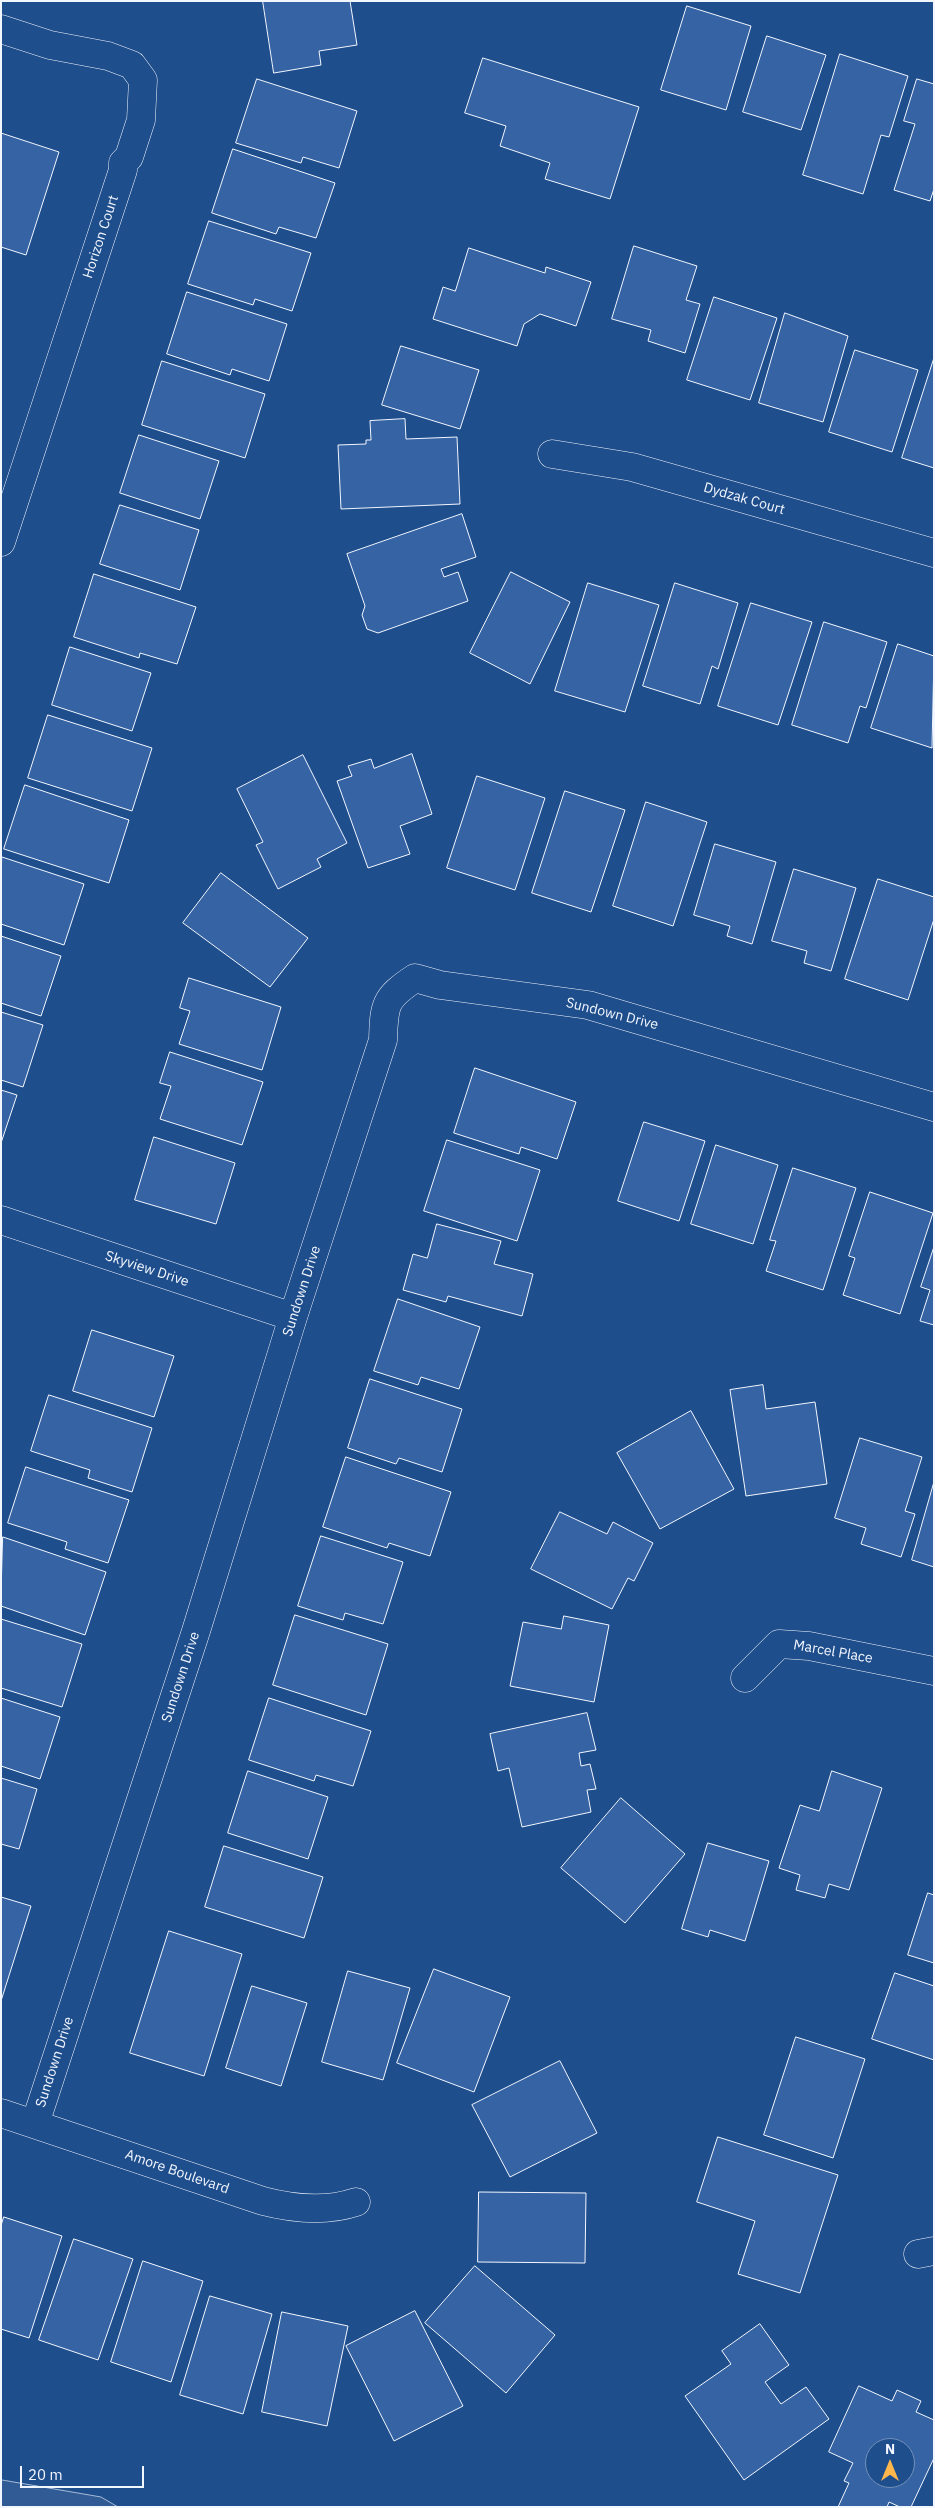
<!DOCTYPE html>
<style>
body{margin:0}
#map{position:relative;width:935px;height:2508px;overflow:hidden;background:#1f4e8c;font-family:"IBM Plex Sans",sans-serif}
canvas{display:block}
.frame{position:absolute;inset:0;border:2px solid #f2f6ff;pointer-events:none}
.north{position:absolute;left:865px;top:2438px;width:50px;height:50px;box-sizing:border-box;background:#1f4e8c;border:1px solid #7391ba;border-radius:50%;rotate:0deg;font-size:14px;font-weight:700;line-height:20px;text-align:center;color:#f2f6ff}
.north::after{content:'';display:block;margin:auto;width:18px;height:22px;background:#ffb74d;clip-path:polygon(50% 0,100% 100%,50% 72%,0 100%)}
.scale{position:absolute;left:20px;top:2466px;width:124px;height:22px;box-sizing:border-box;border:2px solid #f2f6ff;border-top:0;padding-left:6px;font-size:15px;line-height:18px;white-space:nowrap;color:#f2f6ff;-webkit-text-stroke:4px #1f4e8c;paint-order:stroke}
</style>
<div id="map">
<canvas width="935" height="2508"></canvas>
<div class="frame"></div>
<div class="north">N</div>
<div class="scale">20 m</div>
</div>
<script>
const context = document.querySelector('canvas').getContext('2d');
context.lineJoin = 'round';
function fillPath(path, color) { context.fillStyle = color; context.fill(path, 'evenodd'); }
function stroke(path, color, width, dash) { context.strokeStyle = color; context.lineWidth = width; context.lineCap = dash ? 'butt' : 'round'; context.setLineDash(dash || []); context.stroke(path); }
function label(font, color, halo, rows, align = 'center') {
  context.font = font + ' "IBM Plex Sans",sans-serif'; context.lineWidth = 4; context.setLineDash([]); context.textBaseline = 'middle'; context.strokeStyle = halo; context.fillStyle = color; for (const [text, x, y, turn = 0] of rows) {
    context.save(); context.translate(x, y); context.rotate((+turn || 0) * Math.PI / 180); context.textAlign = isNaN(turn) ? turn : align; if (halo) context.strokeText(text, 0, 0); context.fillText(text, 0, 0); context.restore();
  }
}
const built = new Path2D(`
 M 2,2480 L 101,2497 L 118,2507 L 1,2507 Z`);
fillPath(built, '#305b95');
stroke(built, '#a8bbd7', 1);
const building = new Path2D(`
 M 263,1 L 350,1 L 357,45 L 319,51 L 321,65 L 274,73 Z
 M 687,6 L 751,26 L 726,110 L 661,90 Z
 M 767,36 L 826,55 L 801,130 L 743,112 Z
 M 840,54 L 908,76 L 889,137 L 881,135 L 863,194 L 803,175 Z
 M 483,58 L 639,107 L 610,199 L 545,179 L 550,163 L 500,146 L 506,126 L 465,113 Z
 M 257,79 L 357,111 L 339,168 L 303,157 L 301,163 L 236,143 Z
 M 917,79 L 934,84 L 934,189 L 930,201 L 894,190 L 915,124 L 904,121 Z
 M 1,133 L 59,152 L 26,255 L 1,247 Z
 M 233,149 L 335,183 L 316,238 L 279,227 L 276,234 L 212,213 Z
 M 209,221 L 311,253 L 292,311 L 255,299 L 253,305 L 188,284 Z
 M 634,246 L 697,266 L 686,300 L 700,304 L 685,353 L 648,341 L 651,330 L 612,319 Z
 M 469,248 L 545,273 L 546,267 L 591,282 L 576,326 L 540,314 L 524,324 L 517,346 L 433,319 L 443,287 L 455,291 Z
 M 187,292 L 287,324 L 269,381 L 232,369 L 230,375 L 167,354 Z
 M 714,297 L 777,318 L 750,400 L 687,380 Z
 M 785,313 L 848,336 L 823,422 L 759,403 Z
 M 401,346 L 479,370 L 460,429 L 382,405 Z
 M 855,350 L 918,370 L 892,452 L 829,432 Z
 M 934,358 L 934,468 L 902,458 Z
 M 162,361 L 265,394 L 245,458 L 142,425 Z
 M 405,419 L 406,439 L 457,437 L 460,504 L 341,509 L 338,445 L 366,444 L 366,440 L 371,440 L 370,421 Z
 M 139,435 L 219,461 L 200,519 L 120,493 Z
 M 120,505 L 199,530 L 180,590 L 100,564 Z
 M 462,514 L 476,557 L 441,569 L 444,577 L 458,572 L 468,601 L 378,633 L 367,629 L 362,615 L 365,606 L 347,554 Z
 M 511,572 L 570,602 L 530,684 L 470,653 Z
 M 94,574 L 196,607 L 177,664 L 140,653 L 139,658 L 74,637 Z
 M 588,583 L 659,605 L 625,712 L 555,691 Z
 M 675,583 L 738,603 L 718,669 L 712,666 L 700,704 L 643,686 Z
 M 751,603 L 812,622 L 778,725 L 718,706 Z
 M 824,622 L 887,642 L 866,708 L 860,706 L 848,743 L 792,725 Z
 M 898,644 L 934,656 L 932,748 L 871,728 Z
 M 70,647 L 151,673 L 132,731 L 52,705 Z
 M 48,715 L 152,748 L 132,811 L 28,778 Z
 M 412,754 L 432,814 L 400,826 L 410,854 L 368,868 L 337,781 L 352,776 L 348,766 L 371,759 L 374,768 Z
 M 303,755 L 347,843 L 317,859 L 321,867 L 278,889 L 256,845 L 263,842 L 237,789 Z
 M 477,776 L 545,798 L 515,890 L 447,868 Z
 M 25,785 L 129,820 L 109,883 L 4,849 Z
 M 565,791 L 625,810 L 591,912 L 532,893 Z
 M 646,802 L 707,822 L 673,926 L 613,906 Z
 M 715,844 L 776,862 L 752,944 L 727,936 L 730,926 L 694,915 Z
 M 2,857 L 84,884 L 64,945 L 1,924 Z
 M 794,869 L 856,888 L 831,971 L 804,963 L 807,951 L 772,941 Z
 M 221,873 L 308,938 L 270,987 L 183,923 Z
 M 878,879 L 934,897 L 934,919 L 908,1000 L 845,979 Z
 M 1,936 L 61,956 L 41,1016 L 1,1003 Z
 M 189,978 L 281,1007 L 262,1070 L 179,1044 L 190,1011 L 180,1008 Z
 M 1,1012 L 43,1025 L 23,1087 L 1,1080 Z
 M 170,1052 L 263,1082 L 242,1145 L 160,1119 L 171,1086 L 160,1083 Z
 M 475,1068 L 576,1102 L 557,1159 L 521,1147 L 519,1154 L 454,1133 Z
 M 1,1090 L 17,1095 L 1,1143 Z
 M 644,1122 L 705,1141 L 679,1221 L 618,1201 Z
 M 154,1137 L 235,1163 L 216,1224 L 135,1200 Z
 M 447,1140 L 540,1170 L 517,1241 L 424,1211 Z
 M 716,1145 L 778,1165 L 753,1244 L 691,1224 Z
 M 793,1168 L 856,1188 L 823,1290 L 766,1271 L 776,1241 L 770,1240 Z
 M 870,1192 L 933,1213 L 900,1314 L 843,1295 L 855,1258 L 849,1256 Z
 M 437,1224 L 501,1241 L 494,1264 L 533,1274 L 522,1316 L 448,1296 L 446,1302 L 403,1290 L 413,1254 L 427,1258 Z
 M 934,1247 L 934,1325 L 920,1321 L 930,1290 L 921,1287 Z
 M 398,1299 L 480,1327 L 459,1389 L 421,1377 L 418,1385 L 374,1371 Z
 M 92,1330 L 174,1356 L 154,1417 L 73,1391 Z
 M 370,1379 L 462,1409 L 442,1472 L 399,1458 L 396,1464 L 348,1448 Z
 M 763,1385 L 766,1409 L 815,1402 L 827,1484 L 746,1496 L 730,1390 Z
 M 49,1395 L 152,1428 L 132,1492 L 88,1478 L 90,1470 L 31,1451 Z
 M 691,1411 L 734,1489 L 660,1529 L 617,1453 Z
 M 860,1438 L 922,1457 L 905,1511 L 915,1514 L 901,1557 L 861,1544 L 866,1528 L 835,1518 Z
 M 346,1457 L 451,1492 L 430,1556 L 389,1543 L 387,1548 L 323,1527 Z
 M 26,1467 L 129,1500 L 108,1563 L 65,1549 L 67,1542 L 8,1523 Z
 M 934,1482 L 934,1567 L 912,1560 Z
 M 560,1512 L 607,1534 L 613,1522 L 653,1543 L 634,1581 L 628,1578 L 612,1609 L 531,1569 Z
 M 321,1536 L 403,1562 L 383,1624 L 345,1613 L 343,1620 L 298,1606 Z
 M 3,1537 L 106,1572 L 85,1635 L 1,1606 Z
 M 295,1615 L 388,1644 L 366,1715 L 273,1685 Z
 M 564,1616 L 609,1625 L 594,1702 L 510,1686 L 523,1622 L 561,1629 Z
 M 1,1619 L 82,1644 L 62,1707 L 1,1688 Z
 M 1,1698 L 60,1717 L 40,1779 L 1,1766 Z
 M 269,1698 L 371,1731 L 353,1786 L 316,1775 L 314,1781 L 249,1760 Z
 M 587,1713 L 596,1750 L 579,1753 L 581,1766 L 590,1764 L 596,1789 L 587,1790 L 591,1812 L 522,1827 L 509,1768 L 498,1771 L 490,1734 Z
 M 248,1771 L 328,1797 L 308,1859 L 228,1833 Z
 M 832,1771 L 882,1788 L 849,1890 L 829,1884 L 825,1898 L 796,1890 L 800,1875 L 779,1868 L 800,1805 L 819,1811 Z
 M 1,1778 L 37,1789 L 19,1849 L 1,1844 Z
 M 621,1798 L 685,1854 L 625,1923 L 561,1868 Z
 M 708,1843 L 769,1861 L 745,1941 L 710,1930 L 708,1937 L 682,1929 Z
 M 224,1846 L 323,1877 L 304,1938 L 205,1907 Z
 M 928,1893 L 934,1895 L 934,1963 L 908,1955 Z
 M 1,1897 L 31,1906 L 1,2001 Z
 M 169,1931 L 242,1954 L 204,2076 L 130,2053 Z
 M 434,1969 L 510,1997 L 474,2092 L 397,2063 Z
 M 348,1971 L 410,1988 L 383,2080 L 322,2062 Z
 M 895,1973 L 934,1986 L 934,2060 L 872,2039 Z
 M 252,1986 L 307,2003 L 281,2086 L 226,2068 Z
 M 796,2037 L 865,2059 L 833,2158 L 764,2135 Z
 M 560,2061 L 597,2133 L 510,2177 L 472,2105 Z
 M 718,2137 L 838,2175 L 800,2293 L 738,2274 L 755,2221 L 697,2202 Z
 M 479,2192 L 586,2193 L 585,2263 L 478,2262 Z
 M 4,2217 L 62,2236 L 29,2338 L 1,2329 L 1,2226 Z
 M 74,2239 L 133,2259 L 98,2360 L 39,2340 Z
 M 143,2261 L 203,2281 L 171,2382 L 111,2362 Z
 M 475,2266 L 555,2335 L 506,2393 L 425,2323 Z
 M 210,2296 L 272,2314 L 243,2414 L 180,2395 Z
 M 415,2311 L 463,2406 L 394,2441 L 346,2346 Z
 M 282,2312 L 348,2326 L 327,2426 L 262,2412 Z
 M 760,2324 L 789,2365 L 765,2382 L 781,2404 L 806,2387 L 829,2419 L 744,2480 L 685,2396 L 731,2364 L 722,2351 Z
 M 859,2386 L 892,2401 L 897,2390 L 921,2401 L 916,2412 L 934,2420 L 934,2458 L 911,2507 L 900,2507 L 889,2502 L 887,2507 L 838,2507 L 849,2483 L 844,2481 L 853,2463 L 829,2452 ZM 875,2448 L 905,2448 L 905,2478 L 875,2478 Z`);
fillPath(building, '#3563a3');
stroke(building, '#f2f6ff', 1);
const minor = new Path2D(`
 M 1,29 L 50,45 L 108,56 L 132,65 L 143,80 L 141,120 L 129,157 L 123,163 L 123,170 L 1,542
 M 552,454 L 632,467 L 934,553
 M 1,1220 L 293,1317
 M 745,1678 L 779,1644 L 809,1646 L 934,1671
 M 1,2113 L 263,2201 C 294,2209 326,2212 356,2202
 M 35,2124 L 196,1631 L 293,1317 L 383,1040 C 384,1004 385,998 415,978 L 440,985 L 588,1005 L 934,1107
 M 918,2254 L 934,2251`);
stroke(minor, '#f2f6ff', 29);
stroke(minor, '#1f4e8c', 28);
label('14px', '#f2f6ff', '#1f4e8c', [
 ["Horizon Court",101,237,-72],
 ["Dydzak Court",744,499,16],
 ["Sundown Drive",612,1014,14],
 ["Skyview Drive",147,1269,18],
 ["Sundown Drive",302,1291,-72],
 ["Marcel Place",833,1652,10],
 ["Sundown Drive",181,1677,-72],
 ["Sundown Drive",55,2062,-72],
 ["Amore Boulevard",177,2172,19]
]);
</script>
